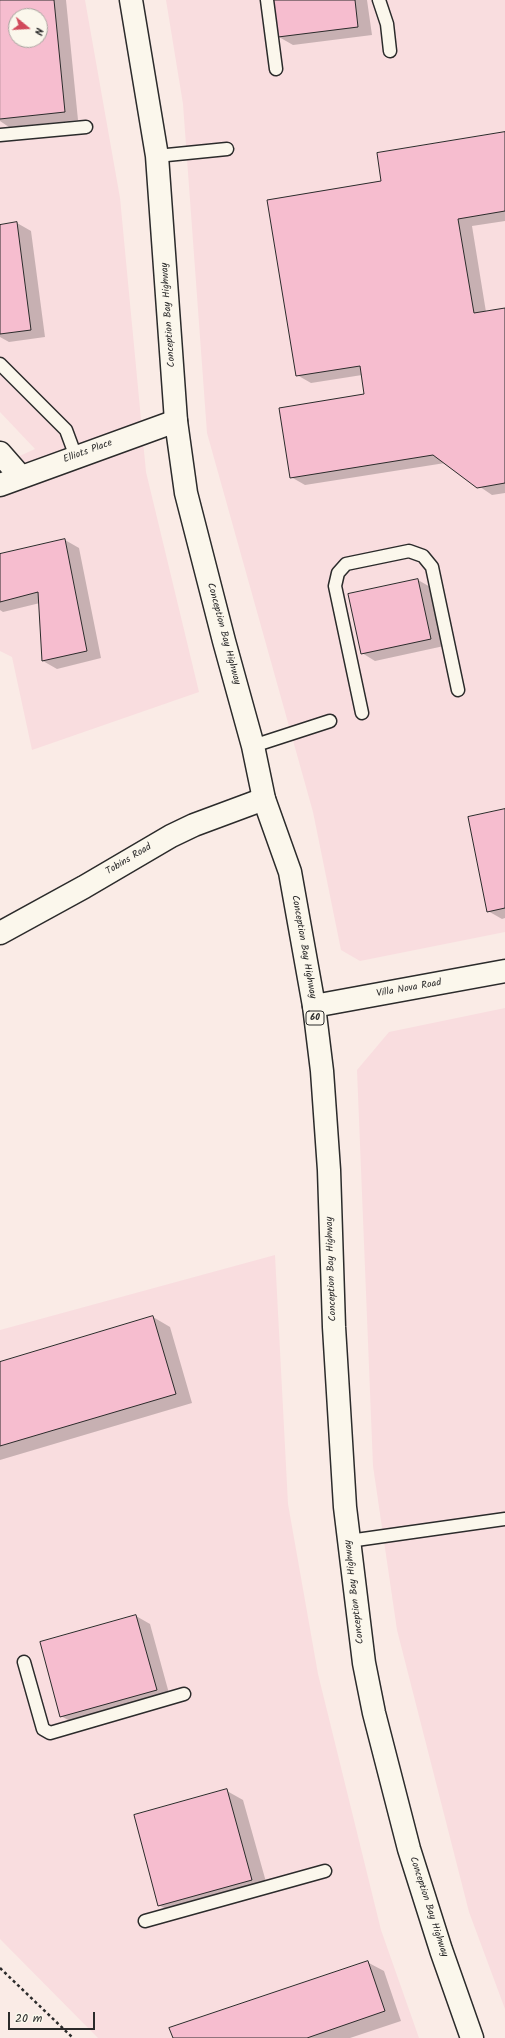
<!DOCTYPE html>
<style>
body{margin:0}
#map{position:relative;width:505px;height:2038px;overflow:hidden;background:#faebe6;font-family:Kalam,sans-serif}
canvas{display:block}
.north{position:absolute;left:8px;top:8px;width:40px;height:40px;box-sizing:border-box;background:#fbf7ec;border:1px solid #a8a59f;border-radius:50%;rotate:108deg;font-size:11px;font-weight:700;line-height:16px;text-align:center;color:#2b2b2b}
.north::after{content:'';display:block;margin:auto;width:14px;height:18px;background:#d1495b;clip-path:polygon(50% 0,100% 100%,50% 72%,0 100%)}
.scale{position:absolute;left:8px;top:2012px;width:87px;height:18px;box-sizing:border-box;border:2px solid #2b2b2b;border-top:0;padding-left:5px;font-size:12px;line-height:14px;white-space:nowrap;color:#2b2b2b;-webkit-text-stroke:3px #fbf7ec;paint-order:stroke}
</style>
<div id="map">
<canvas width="505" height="2038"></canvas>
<div class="north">N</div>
<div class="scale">20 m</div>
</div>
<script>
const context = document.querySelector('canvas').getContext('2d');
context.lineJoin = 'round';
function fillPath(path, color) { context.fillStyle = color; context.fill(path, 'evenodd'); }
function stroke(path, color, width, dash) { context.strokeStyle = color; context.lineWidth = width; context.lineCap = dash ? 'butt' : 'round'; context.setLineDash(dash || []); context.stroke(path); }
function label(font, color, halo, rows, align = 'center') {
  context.font = font + ' Kalam,sans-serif'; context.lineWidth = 3; context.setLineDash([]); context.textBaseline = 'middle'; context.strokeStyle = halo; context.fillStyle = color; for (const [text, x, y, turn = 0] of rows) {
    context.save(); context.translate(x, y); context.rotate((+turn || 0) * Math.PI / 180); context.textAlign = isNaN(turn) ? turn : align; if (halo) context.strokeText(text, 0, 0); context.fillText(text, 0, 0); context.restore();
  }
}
fillPath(new Path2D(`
 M 0,0 L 85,0 L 120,198 L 146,472 L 199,692 L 32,750 L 12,657 L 0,651 L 0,465 L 35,449 L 0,412 ZM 16,16 L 40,16 L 40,40 L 16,40 Z
 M 166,0 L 505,0 L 505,932 L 360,961 L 341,950 L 313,812 L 207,433 L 183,104 Z
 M 505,1008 L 505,2009 L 469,1912 L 397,1630 L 373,1466 L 357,1070 L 389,1032 Z
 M 275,1255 L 288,1504 L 318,1674 L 381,1930 L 419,2038 L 98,2038 L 0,1939 L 0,1330 Z`), '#f9dddf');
fillPath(new Path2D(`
 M 0,0 L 66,0 L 78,120 L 9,127 L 0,121 ZM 16,16 L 40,16 L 40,40 L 16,40 Z
 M 275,0 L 367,0 L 372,35 L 293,45 L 279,37 Z
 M 505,133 L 505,221 L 472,226 L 486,312 L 505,309 L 505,493 L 492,495 L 445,463 L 305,485 L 291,477 L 365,395 L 362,375 L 311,383 L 297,375 L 382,182 Z
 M 17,223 L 31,231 L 45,337 L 9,342 L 0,337 L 0,226 Z
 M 65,540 L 79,548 L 101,658 L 57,669 L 43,661 L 40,603 L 3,612 L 0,610 L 0,555 Z
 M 418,580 L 432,588 L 444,646 L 375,661 L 362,653 L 349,595 Z
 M 505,810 L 505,918 L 502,919 L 488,911 Z
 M 153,1317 L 170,1327 L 192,1403 L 0,1460 L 0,1363 Z
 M 136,1616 L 150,1624 L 170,1697 L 75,1724 L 61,1716 Z
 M 227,1791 L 243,1800 L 268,1889 L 176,1915 L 159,1905 Z
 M 367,1962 L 384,1971 L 401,2021 L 350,2038 L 174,2038 Z`), '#0003');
const building = new Path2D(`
 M 0,0 L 54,0 L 65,112 L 0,119 ZM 16,16 L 40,16 L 40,40 L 16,40 Z
 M 273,0 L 355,0 L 358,27 L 278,37 Z
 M 505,132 L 505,211 L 458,219 L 474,313 L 505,308 L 505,483 L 477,488 L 433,455 L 290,478 L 279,408 L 364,394 L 360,366 L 296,376 L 267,200 L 381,181 L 377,153 Z
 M 17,222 L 31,330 L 0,334 L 0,225 Z
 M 65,539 L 87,651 L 42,661 L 38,592 L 0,602 L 0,554 Z
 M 418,579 L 431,639 L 361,654 L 348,594 Z
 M 505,809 L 505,908 L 487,912 L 468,817 Z
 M 153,1316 L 176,1394 L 0,1446 L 0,1362 Z
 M 136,1615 L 157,1690 L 60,1717 L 40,1642 Z
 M 227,1789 L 252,1880 L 158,1906 L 134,1815 Z
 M 368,1961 L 385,2011 L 307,2038 L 173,2038 L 169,2028 Z`);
fillPath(building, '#f6bdcf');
stroke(building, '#2b2b2b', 1);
const service = new Path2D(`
 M 267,0 L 276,69
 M 379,0 L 387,24 L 390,51
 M 0,135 L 86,127
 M 157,156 L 227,149
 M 0,364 L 66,430 L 76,457
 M 362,713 L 335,586 L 338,573 L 346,564 L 409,551 L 423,556 L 432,567 L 458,690
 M 253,746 L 330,721
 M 349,1541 L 505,1519
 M 24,1662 L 43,1729 L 50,1733 L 184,1694
 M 145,1921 L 325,1871`);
const minor = new Path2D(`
 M 0,453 L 21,477
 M 0,485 L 176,421
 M 0,933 L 84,887 L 171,836 L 194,825 L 264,799
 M 314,1006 L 505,971`);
const primary = new Path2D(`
 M 131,0 L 157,156 L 176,421 L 186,493 L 224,641 L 253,746 L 264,799 L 290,872 L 314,1006 L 322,1071 L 329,1170 L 334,1327 L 345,1507 L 364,1663 L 374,1713 L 409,1849 L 441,1950 L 472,2038`);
stroke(service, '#2b2b2b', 15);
stroke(minor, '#2b2b2b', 25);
stroke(primary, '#2b2b2b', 25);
stroke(new Path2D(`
 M 0,1968 L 73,2038`), '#2b2b2b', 2.5, [3, 3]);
stroke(service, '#fbf7ec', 12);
stroke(minor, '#fbf7ec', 22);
stroke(primary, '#fbf7ec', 22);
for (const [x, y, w] of [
 [315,1018,18]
]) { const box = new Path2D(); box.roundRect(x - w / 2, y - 7, w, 14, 3); context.fillStyle = '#fbf7ec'; context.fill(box); stroke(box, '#2b2b2b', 1); }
label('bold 9px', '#2b2b2b', null, [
 ["60",315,1018]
]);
label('10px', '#2b2b2b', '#fbf7ec', [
 ["Conception Bay Highway",169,315,-94],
 ["Elliots Place",88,452,-20],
 ["Conception Bay Highway",223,634,75],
 ["Tobins Road",129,860,-31],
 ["Conception Bay Highway",303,947,80],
 ["Villa Nova Road",409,989,-10],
 ["Conception Bay Highway",332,1269,-92],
 ["Conception Bay Highway",355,1592,-97],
 ["Conception Bay Highway",428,1907,72]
]);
</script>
